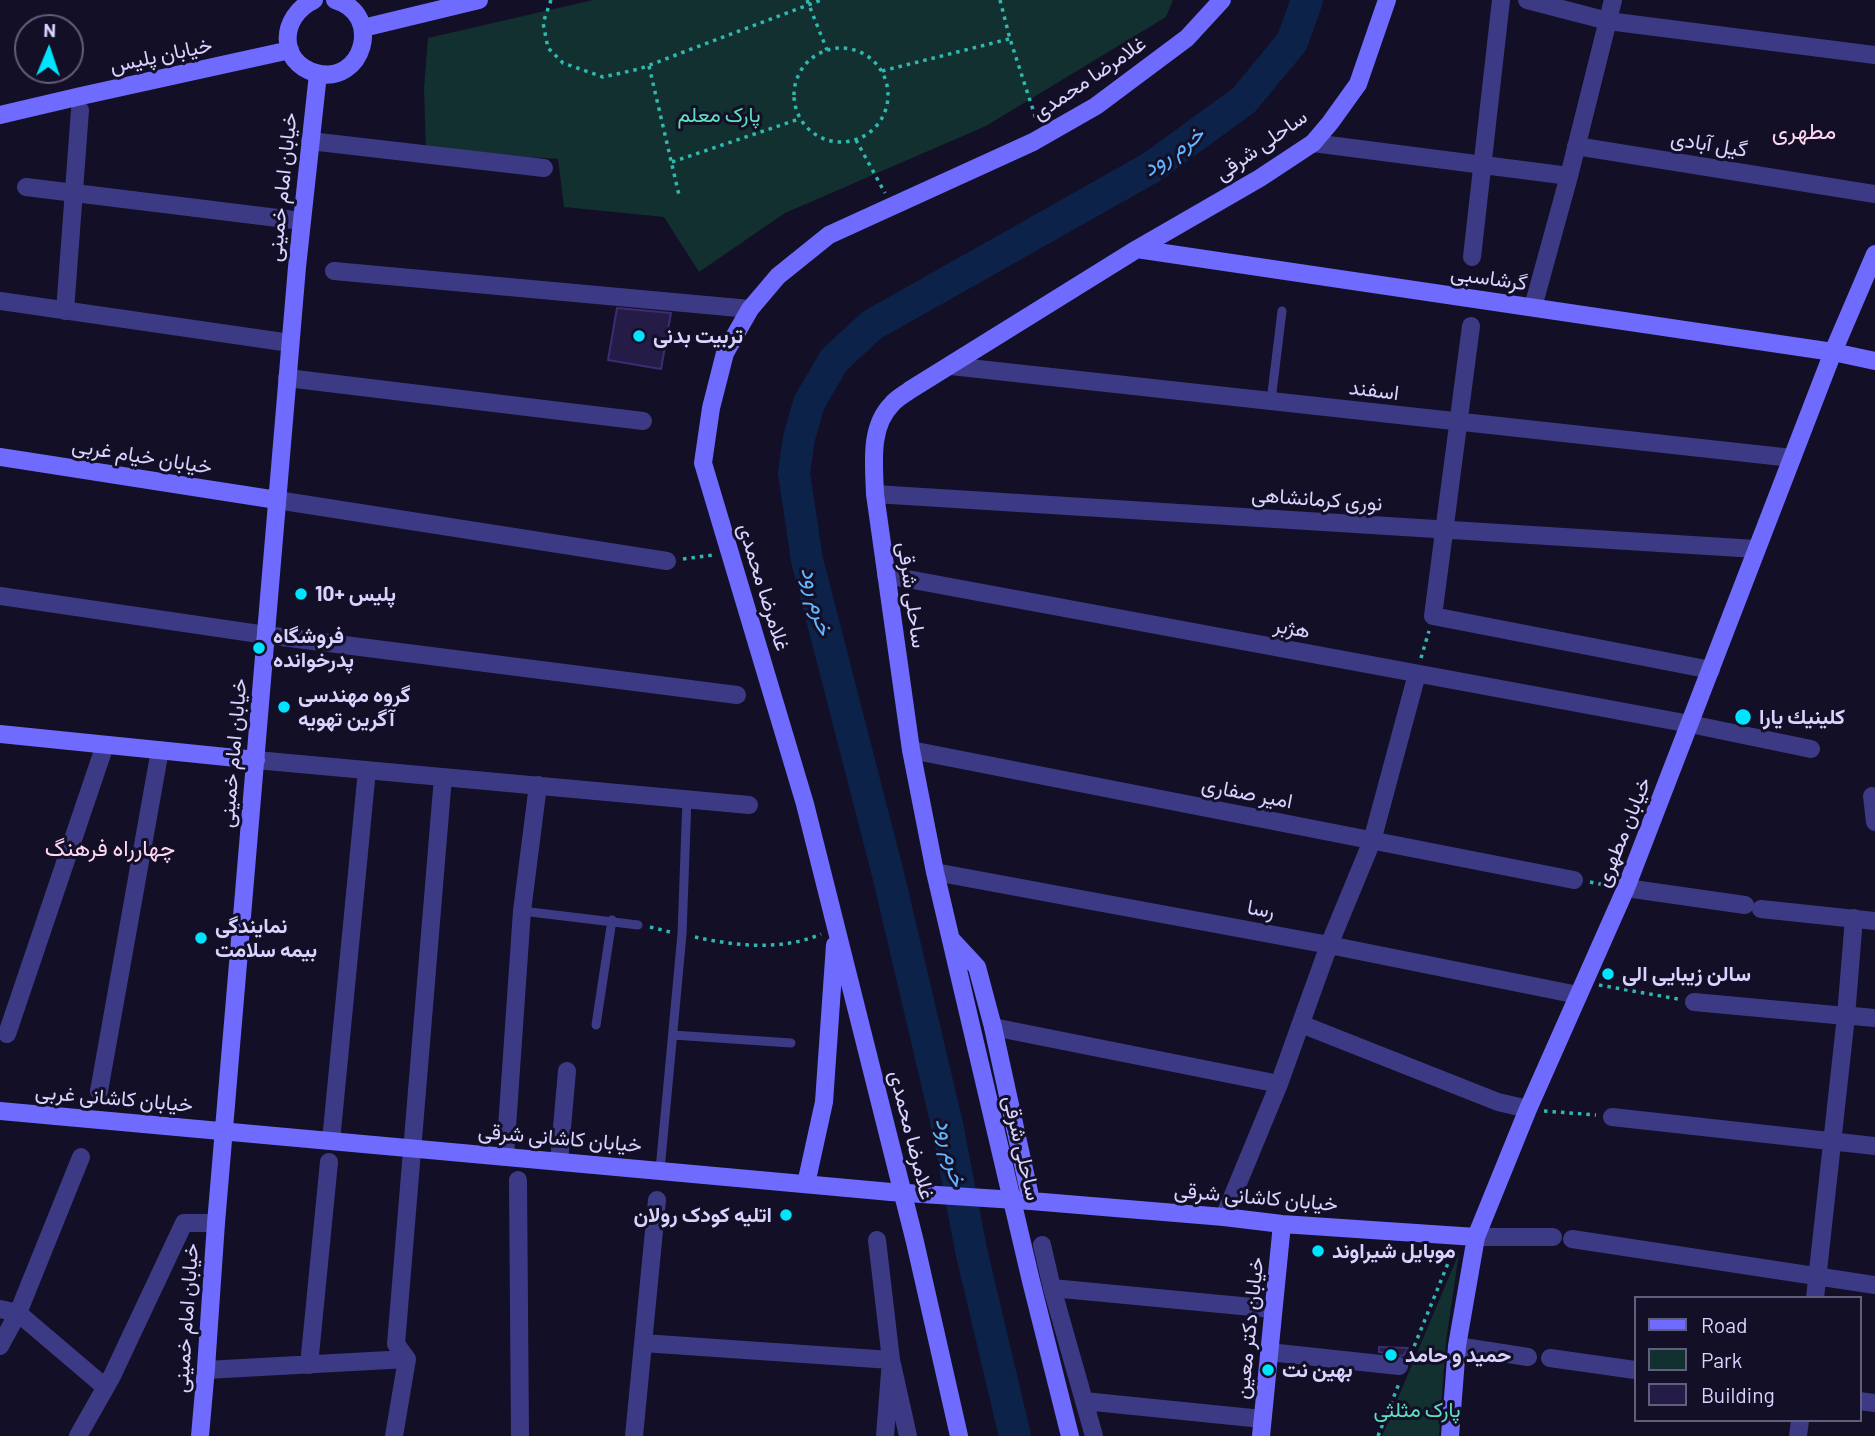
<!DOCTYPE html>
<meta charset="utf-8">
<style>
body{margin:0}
#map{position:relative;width:1875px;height:1436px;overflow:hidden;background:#130f26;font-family:Barlow,sans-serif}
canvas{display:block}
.legend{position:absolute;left:1634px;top:1296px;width:228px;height:126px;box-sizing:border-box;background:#130f26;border:2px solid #625e7d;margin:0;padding:9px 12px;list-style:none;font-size:21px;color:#d9d4ff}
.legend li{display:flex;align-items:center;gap:14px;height:35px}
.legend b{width:35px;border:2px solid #625e7d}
.north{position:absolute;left:14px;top:14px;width:70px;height:70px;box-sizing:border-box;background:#130f26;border:2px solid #625e7d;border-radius:50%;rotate:2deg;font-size:19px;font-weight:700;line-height:28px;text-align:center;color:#d9d4ff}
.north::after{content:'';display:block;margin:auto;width:24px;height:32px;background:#00e5ff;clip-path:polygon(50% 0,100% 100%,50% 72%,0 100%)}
</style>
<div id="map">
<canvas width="1875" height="1436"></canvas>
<ul class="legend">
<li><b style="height:9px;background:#6f6bff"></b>Road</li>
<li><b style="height:19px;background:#12302f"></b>Park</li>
<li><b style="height:19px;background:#241b47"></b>Building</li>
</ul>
<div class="north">N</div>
</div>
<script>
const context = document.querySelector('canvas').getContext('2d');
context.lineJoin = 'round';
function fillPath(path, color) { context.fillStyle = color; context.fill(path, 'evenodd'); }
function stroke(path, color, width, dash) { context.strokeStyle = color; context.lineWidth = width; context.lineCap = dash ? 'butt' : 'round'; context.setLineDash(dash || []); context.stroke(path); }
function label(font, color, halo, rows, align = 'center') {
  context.font = font + ' Barlow,Vazirmatn,sans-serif'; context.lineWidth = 6; context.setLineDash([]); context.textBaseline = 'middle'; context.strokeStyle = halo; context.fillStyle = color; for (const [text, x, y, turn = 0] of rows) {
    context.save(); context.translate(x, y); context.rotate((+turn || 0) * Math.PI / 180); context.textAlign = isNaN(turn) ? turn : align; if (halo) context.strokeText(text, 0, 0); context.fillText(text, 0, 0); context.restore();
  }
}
fillPath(new Path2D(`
 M 593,0 L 1173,0 L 1166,17 L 986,126 L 785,213 L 699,272 L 664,217 L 564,207 L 558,159 L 426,150 L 424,89 L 428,38 Z
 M 1459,1253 L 1446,1341 L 1439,1436 L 1382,1436 Z`), '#12302f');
stroke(new Path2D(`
 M 1015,1436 L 971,1250 L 948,1129 L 888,874 L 807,560 L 794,473 L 799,438 L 809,403 L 834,360 L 872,325 L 1152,167 L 1244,100 L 1292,42 L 1307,0`), '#0c2248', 32);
const building = new Path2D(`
 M 617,308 L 671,313 L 661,369 L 608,360 Z
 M 1379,1347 L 1408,1348 L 1403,1356 L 1379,1352 Z`);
fillPath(building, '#241b47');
stroke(building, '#3b2d73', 2);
stroke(new Path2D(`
 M 551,0 L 543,23 L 548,48 L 563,63 L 603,77 L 639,69 L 821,0
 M 807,0 L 827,50
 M 1000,0 L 1010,39 L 1037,122
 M794 95a47 47 0 1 1 94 0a47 47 0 1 1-94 0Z
 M 649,66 L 679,195
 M 882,71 L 1009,39
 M 856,140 L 885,193
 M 672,162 L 799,119
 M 683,559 L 713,555
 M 1421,658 L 1429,631
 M 1590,882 L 1610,886
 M 650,927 L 670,932
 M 695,937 C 735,946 783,951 821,934
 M 1599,985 L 1678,999
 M 1544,1111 L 1596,1115
 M 1411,1354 L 1453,1251
 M 1378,1436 L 1400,1381`), '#2fb8b0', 3.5, [3.5, 5]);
stroke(new Path2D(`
 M 1271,401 L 1282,311
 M 522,911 L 638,925
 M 596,1025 L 612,920
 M 673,1035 L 791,1043
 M 660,1170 L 682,934 L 687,799`), '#3d3a85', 9);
stroke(new Path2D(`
 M 1527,0 L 1608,21 L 1875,55
 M 310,141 L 544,168
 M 1313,143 L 1569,176
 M 1576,146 L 1875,194
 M 26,187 L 302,221
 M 1472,257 L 1501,0
 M 334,271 L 750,309
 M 0,301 L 290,343
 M 1533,307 L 1569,176 L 1613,0
 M 65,311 L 80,110
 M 1471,326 L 1433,616 L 1711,670
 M 951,366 L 1792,458
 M 287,378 L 643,421
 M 875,494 L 1756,549
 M 277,500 L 667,561
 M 886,575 L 1690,724 L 1811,749
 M 0,596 L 266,635 L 737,695
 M 911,750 L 1574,880
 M 256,760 L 749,805
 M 1875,797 L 1872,796 L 1875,822
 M 935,872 L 1329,945 L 1578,995
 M 1626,888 L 1745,905
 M 1761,909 L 1875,921
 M 1694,1002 L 1846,1016
 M 1853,1016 L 1875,1018
 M 1301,1024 L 1498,1102 L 1528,1109
 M 993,1027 L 1279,1084
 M 7,1034 L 105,745
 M 99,1091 L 160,750
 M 1612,1117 L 1875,1146
 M 331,1141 L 367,770
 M 505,1156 L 522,911 L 538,785
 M 559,1161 L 567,1071
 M 518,1180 L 520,1436
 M 1224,1217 L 1279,1084 L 1329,945 L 1372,841 L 1417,674
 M 1476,1237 L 1553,1237
 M 1572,1239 L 1875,1285
 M 877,1240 L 891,1360 L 908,1436
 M 1042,1245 L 1052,1288 L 1094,1436
 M 1052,1288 L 1273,1309
 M 1815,1298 L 1846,1016 L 1854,918
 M 0,1309 L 18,1313 L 105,1387
 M 643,1343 L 891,1360 L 885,1436
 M 0,1346 L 18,1313 L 81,1157
 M 1457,1346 L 1528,1357
 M 1269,1352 L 1399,1366
 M 1550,1358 L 1635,1370
 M 407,1359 L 396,1344 L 443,777
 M 309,1365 L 329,1162
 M 206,1370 L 407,1359 L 394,1436
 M 1084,1401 L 1262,1419
 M 1859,1401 L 1875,1403
 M 78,1436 L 112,1376 L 184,1223 L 216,1223
 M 634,1436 L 657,1200
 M 1798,1436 L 1800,1420`), '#3d3a85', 18);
stroke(new Path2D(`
 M 314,0 C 280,16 277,62 316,73 C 363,86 384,14 335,0
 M 363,28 L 479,0
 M 0,115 L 81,96 L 290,50
 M 1137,249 L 1833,352 L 1875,361
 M 0,457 L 277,500
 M 0,734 L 256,760
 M 951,939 L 977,967 L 993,1027 L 1031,1201 L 1224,1217 L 1282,1224 L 1476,1237
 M 0,1111 L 891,1192
 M 806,1184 L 824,1102 L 835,945
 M 200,1436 L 206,1368 L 216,1223 L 297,267 L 318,74
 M 959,1436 L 915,1242 L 805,804 L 703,463 L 711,408 L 725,353 L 750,309 L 778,276 L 829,235 L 1033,142 L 1096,106 L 1187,38 L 1222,0
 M 1070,1436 L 1031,1281 L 935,872 L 911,750 L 875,494 C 874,464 869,427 892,404 C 897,398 905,394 910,390 L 1137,249 L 1260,178 L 1313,143 L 1330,123 L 1358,84 L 1387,0
 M 1261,1436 L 1282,1224
 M 1450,1436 L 1457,1346 L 1476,1237 L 1528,1109 L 1626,888 L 1833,352 L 1875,254`), '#6f6bff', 18);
stroke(new Path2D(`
 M 891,1192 L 1031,1201`), '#6f6bff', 18);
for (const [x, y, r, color] of [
 [639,336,7,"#00e5ff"],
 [301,594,7,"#00e5ff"],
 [259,648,7,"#00e5ff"],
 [284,707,7,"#00e5ff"],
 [1743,717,9,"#00e5ff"],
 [201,938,7,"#00e5ff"],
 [1608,974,7,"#00e5ff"],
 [786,1215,7,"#00e5ff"],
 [1318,1251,7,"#00e5ff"],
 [1391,1355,7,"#00e5ff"],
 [1268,1370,7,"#00e5ff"]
]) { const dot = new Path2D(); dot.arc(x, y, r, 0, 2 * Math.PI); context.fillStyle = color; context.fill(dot); stroke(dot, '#130f26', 2.5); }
label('21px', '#d9d4ff', '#130f26', [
 ["خیابان پلیس",161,55,-12],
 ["غلامرضا محمدی",1089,78,-34],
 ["گیل آبادی",1709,144,9],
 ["ساحلی شرقی",1261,145,-35],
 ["خیابان امام خمینی",282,187,-84],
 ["گرشاسبی",1489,278,8],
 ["اسفند",1374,390,7],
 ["خیابان خیام غربی",142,456,9],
 ["نوری کرمانشاهی",1317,499,4],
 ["غلامرضا محمدی",764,587,73],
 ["ساحلی شرقی",912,595,82],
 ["هژبر",1292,628,11],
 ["خیابان امام خمینی",233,753,-85],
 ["امیر صفاری",1247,793,11],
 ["خیابان مطهری",1623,832,-68],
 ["رسا",1261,909,10],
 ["خیابان کاشانی غربی",114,1098,5],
 ["غلامرضا محمدی",912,1135,76],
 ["خیابان کاشانی شرقی",560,1138,5],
 ["ساحلی شرقی",1022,1148,77],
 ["خیابان کاشانی شرقی",1256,1197,5],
 ["خیابان امام خمینی",186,1318,-86],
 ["خیابان دکتر معین",1249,1328,-84]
]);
label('21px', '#5fe0c0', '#130f26', [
 ["پارک معلم",719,115],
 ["پارک مثلثی",1417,1410]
]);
label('bold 21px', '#d9d4ff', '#130f26', [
 ["تربیت بدنی",653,336],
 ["پلیس +10",315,594],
 ["فروشگاه",273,636],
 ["پدرخوانده",273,660],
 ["گروه مهندسی",298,695],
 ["آگرین تهویه",298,719],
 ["كلينيك يارا",1759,717],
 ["نمایندگی",215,926],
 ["بیمه سلامت",215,950],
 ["سالن زیبایی الی",1622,974],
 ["اتلیه کودک رولان",772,1215,"right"],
 ["موبایل شیراوند",1332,1251],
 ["حمید و حامد",1405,1355],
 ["بهین نت",1282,1370]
], 'left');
label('23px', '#ffd6f0', '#130f26', [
 ["مطهری",1804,131],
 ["چهارراه فرهنگ",110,848]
]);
label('italic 23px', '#62b6ff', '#130f26', [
 ["خرم رود",1173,151,-35],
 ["خرم رود",817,601,76],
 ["خرم رود",951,1152,77]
]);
</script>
